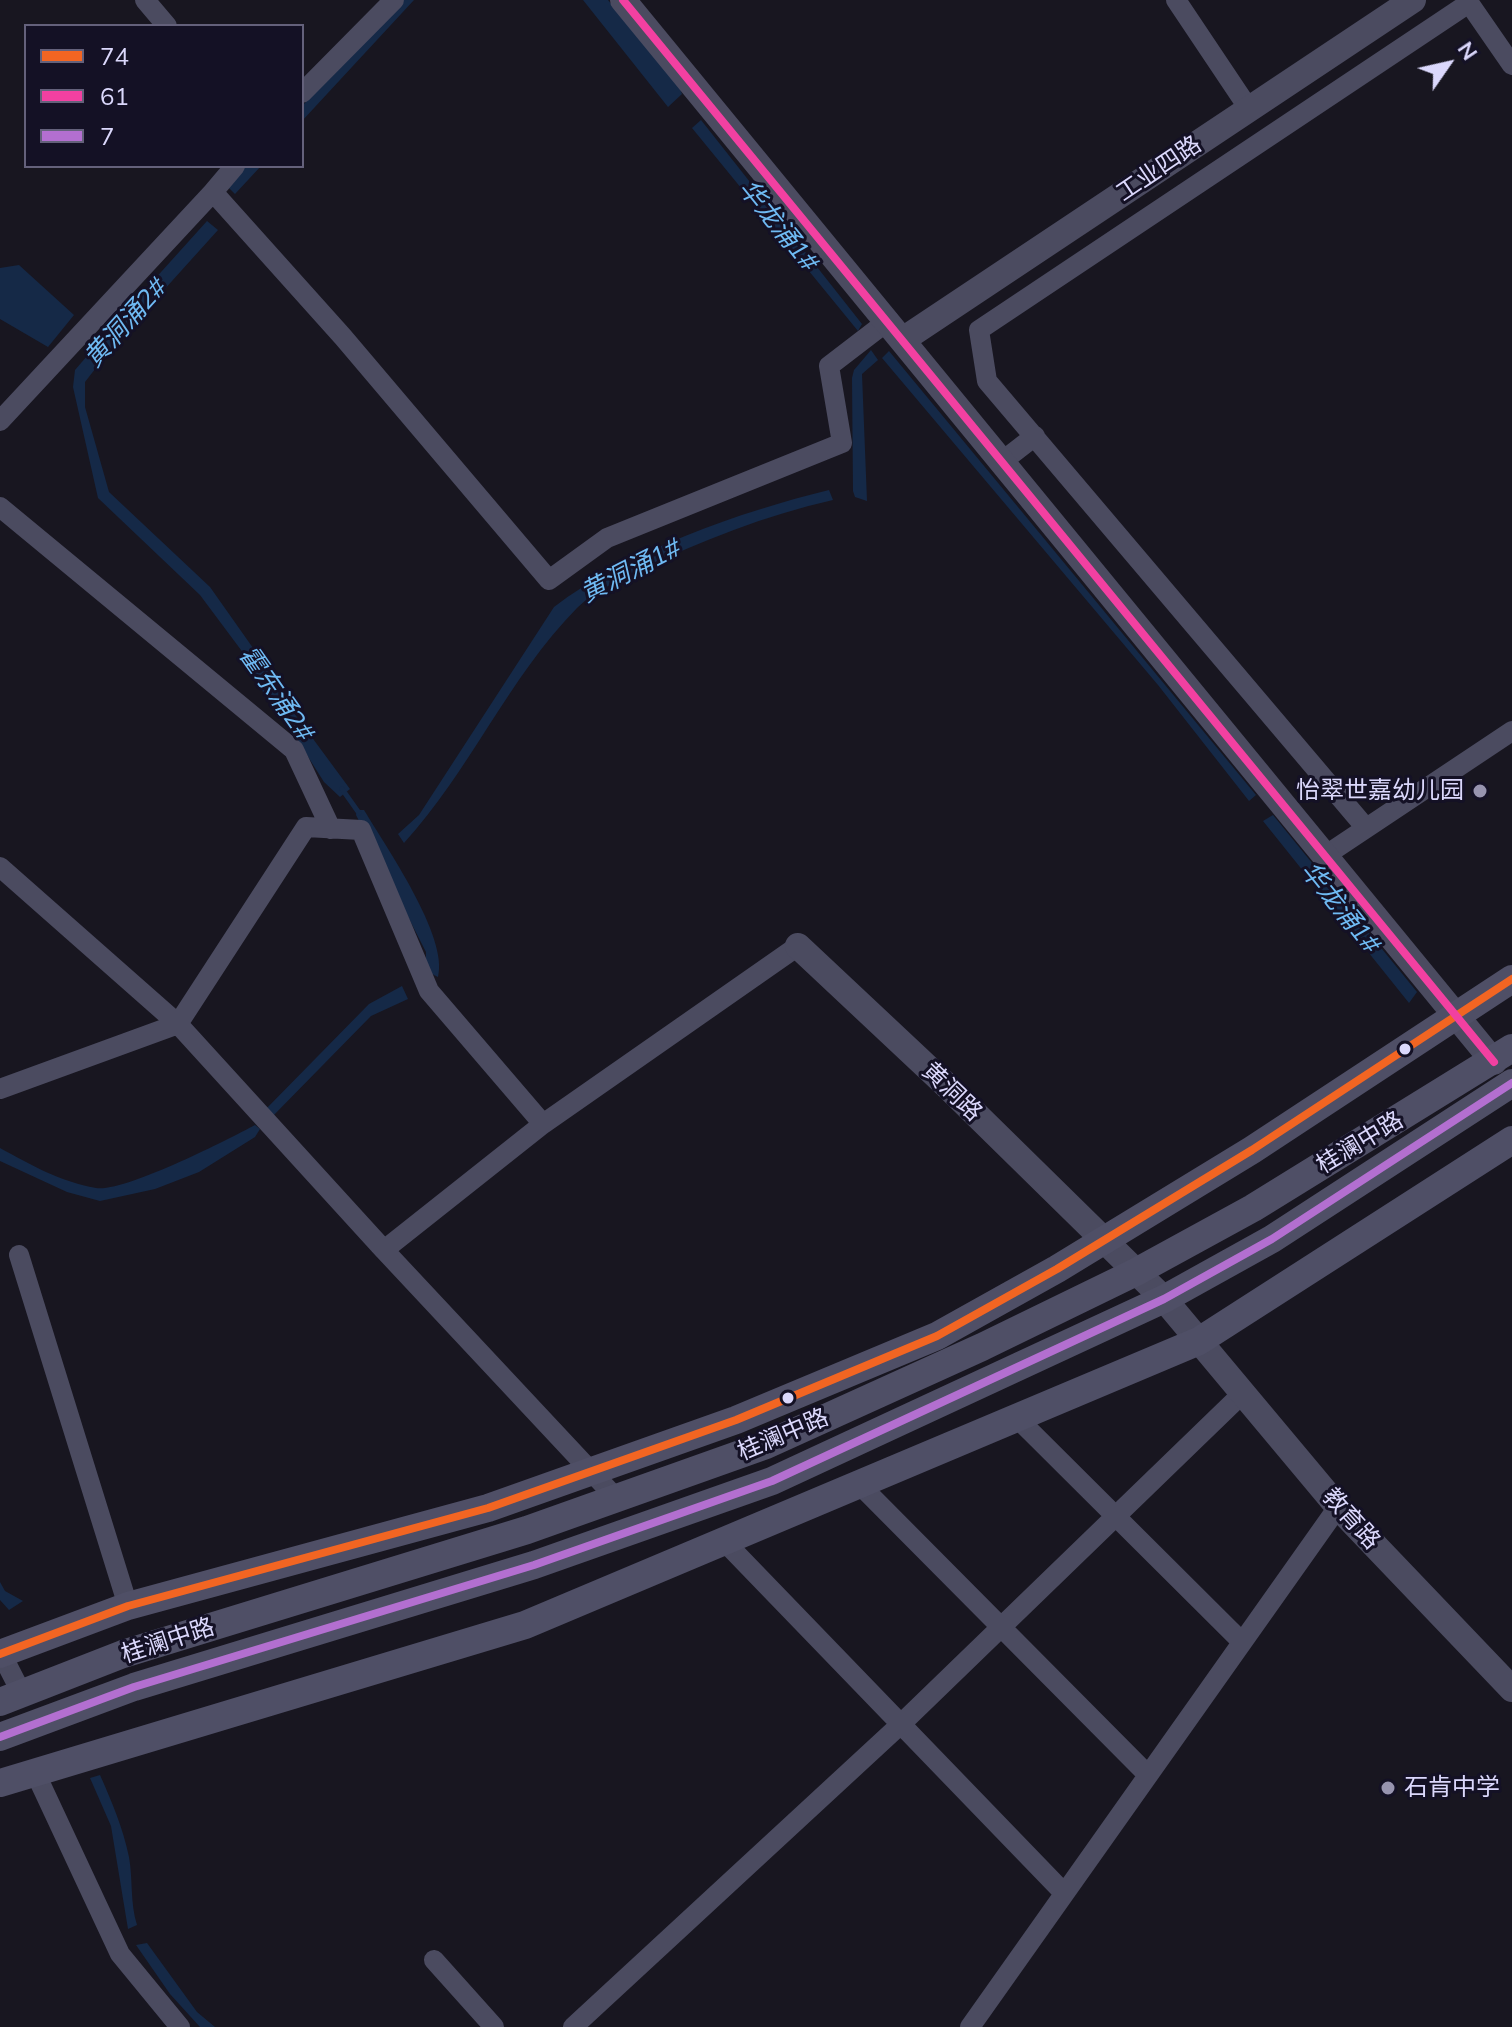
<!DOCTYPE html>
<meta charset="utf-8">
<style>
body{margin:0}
#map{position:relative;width:1512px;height:2027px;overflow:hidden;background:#181620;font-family:Mulish,sans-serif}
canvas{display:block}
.legend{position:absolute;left:24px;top:24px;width:280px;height:144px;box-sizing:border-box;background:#141125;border:2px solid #64617b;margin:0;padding:10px 14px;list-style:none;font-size:24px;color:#dbd8fc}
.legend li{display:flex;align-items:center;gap:16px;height:40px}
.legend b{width:40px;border:2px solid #64617b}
.north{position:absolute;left:1408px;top:24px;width:80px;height:80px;-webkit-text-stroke:6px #141125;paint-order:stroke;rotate:56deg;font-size:22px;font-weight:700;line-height:32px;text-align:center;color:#dbd8fc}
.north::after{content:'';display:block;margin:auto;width:28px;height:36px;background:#dbd8fc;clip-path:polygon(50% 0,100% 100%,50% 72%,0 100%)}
</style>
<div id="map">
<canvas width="1512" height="2027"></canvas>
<ul class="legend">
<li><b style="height:10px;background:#f26522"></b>74</li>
<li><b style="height:10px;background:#f240a1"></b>61</li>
<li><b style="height:10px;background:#b36fd0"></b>7</li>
</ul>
<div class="north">N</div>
</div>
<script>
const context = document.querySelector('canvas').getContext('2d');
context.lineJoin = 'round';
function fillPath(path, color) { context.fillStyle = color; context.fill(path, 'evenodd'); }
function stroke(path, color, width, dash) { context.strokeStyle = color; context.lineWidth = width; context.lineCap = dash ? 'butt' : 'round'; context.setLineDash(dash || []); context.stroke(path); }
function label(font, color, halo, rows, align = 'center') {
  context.font = font + ' Mulish,"Noto Sans SC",sans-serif'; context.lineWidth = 6; context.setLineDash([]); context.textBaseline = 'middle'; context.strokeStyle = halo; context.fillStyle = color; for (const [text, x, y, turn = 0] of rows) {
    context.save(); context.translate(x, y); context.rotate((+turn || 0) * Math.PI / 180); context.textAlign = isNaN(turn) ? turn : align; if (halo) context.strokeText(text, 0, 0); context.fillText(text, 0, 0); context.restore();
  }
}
fillPath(new Path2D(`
 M 404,0 L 414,0 L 302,121 L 302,106 Z
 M 583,0 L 608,0 L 678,83 L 682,94 L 668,107 Z
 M 701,120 L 862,324 L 858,331 L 692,128 Z
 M 244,166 L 261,166 L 235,194 L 226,185 Z
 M 207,221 L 218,230 L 126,332 L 116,322 Z
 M 19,265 L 74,315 L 48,347 L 0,319 L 0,268 Z
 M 106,334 L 116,342 L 85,382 L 85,407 L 109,492 L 210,587 L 265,665 L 280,694 L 350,789 L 340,797 L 324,782 L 277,708 L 266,698 L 244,654 L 200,595 L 98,498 L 73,387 L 75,370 Z
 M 871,350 L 878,360 L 862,374 L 867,501 L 855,497 L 853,491 L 852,378 L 854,370 Z
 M 889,351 L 1256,795 L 1249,801 L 1158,685 L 882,358 Z
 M 829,490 L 833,500 C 764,516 702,540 639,571 C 618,581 594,591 577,608 C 508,678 470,771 404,843 L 398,834 L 419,815 L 554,607 C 626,552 742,511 829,490 Z
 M 357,810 L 364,810 C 386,847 449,937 438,977 L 426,971 L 426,952 L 356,815 Z
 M 1273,815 L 1417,992 L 1409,1003 L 1263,821 Z
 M 402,986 L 408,999 L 371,1016 L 270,1119 L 264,1111 L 369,1004 Z
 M 255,1125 L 260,1129 L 255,1137 L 199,1172 L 155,1189 L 100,1201 L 67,1192 L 0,1161 L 0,1148 C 31,1165 61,1182 96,1188 C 123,1193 227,1140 255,1125 Z
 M 0,1582 L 5,1591 L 23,1601 L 9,1610 L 0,1600 Z
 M 100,1775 C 112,1802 123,1828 129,1857 C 133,1880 130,1903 137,1925 L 128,1929 L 111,1826 L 90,1778 Z
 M 147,1943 L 197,2012 L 215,2027 L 200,2027 L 170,1994 L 136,1945 Z`), '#152947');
stroke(new Path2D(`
 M 110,339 L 125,323
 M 342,789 L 359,813`), '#152947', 5);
stroke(new Path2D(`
 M 145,0 L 167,26
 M 1176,0 L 1249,109
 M 1467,0 L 1512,65
 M 302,93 L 394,0
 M 235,166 L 213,192 L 343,337 L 549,580 L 607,538 L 842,443 L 829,366 L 889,320
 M 0,421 L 213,192
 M 1004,460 L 1035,436
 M 0,507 L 294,750 L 331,829
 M 1366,828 L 987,381 L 979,330 L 1469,3
 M 1326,855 L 1512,731
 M 0,867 L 178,1024 L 0,1089
 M 384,1250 L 178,1024 L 306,827 L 361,830 L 429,991 L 543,1124
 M 19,1255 L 128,1606
 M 1017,1418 L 1242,1642
 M 859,1484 L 1147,1774
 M 616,1498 L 384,1250 L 543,1124 L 798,946
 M 724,1541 L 1063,1892
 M 0,1651 L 22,1694
 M 34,1770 L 120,1954 L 180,2027
 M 434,1960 L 494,2027
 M 573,2027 L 901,1724 L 1243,1393
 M 970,2027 L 1338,1507`), '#4b4b60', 20);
stroke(new Path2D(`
 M 623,0 L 1494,1062
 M 904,339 L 1413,0
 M 798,946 L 944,1083 L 1164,1299 L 1338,1507 L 1512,1689`), '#4b4b60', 26);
stroke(new Path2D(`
 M 0,1654 L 128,1606 L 488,1508 L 736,1420 L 937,1336 L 1057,1269 L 1252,1150 L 1512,979
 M 0,1702 L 123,1654 L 527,1530 L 766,1445 L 982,1347 L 1136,1272 L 1253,1208 L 1512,1048
 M 0,1737 L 134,1687 L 534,1565 L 772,1481 L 1164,1299 L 1272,1239 L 1512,1083
 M 0,1783 L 525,1625 L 1199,1341 L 1512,1140`), '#4f4f66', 28);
stroke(new Path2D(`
 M 0,1654 L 128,1606 L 488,1508 L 736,1420 L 937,1336 L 1057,1269 L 1252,1150 L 1512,979`), '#f26522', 8);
stroke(new Path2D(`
 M 623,0 L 1494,1062`), '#f240a1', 8);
stroke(new Path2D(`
 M 0,1737 L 134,1687 L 534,1565 L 772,1481 L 1164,1299 L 1272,1239 L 1512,1083`), '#b36fd0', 8);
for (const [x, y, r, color] of [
 [1480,791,8,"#9794af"],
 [1405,1049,7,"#dbd8fc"],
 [788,1398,7,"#dbd8fc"],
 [1388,1788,8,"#9794af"]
]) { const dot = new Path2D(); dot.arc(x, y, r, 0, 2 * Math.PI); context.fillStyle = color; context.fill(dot); stroke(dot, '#141125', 3); }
label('24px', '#dbd8fc', '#141125', [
 ["工业四路",1159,169,-34],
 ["黄洞路",952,1092,44],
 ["桂澜中路",1360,1143,-31],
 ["桂澜中路",783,1435,-23],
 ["教育路",1351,1519,48],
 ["桂澜中路",168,1641,-18]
]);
label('24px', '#dbd8fc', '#141125', [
 ["怡翠世嘉幼儿园",1464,791],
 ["石肯中学",1404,1788,"left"]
], 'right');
label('italic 26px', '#6fbaf3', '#141125', [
 ["华龙涌1#",778,226,51],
 ["黄洞涌2#",126,323,-48],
 ["黄洞涌1#",631,571,-27],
 ["霍东涌2#",276,694,55],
 ["华龙涌1#",1340,908,51]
]);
</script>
